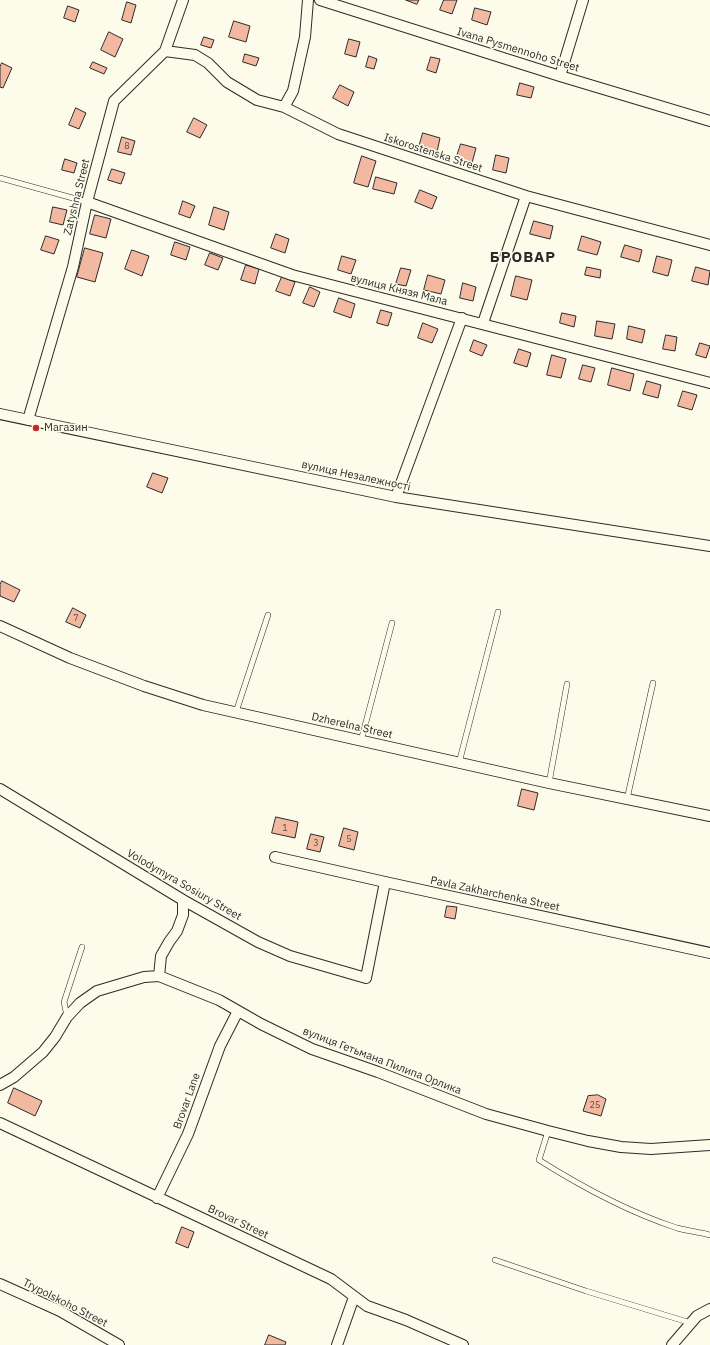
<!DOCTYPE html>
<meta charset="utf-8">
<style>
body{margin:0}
canvas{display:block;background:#fdfbea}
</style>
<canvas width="710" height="1345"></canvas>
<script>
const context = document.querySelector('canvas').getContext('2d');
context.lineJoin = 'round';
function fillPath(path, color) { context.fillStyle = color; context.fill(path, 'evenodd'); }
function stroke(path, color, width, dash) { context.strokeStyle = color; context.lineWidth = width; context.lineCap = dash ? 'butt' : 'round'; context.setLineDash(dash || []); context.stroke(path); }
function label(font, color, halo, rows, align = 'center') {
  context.font = font + ' "IBM Plex Sans",sans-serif'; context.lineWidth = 3; context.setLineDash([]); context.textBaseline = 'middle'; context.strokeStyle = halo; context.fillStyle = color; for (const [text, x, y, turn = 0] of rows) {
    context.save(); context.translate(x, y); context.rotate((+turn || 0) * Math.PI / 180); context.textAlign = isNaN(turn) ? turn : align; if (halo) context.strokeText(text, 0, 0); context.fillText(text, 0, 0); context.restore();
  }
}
const building = new Path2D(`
 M 406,0 L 419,0 L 417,4 Z
 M 444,0 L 457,0 L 452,14 L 440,10 Z
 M 127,2 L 136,5 L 131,23 L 122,20 Z
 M 68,6 L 79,10 L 75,22 L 64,18 Z
 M 475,8 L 491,12 L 487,25 L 472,20 Z
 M 234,21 L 250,26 L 246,42 L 229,37 Z
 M 109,32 L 123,39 L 115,57 L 101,50 Z
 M 204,37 L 214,40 L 211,48 L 201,45 Z
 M 349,39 L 360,42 L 356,57 L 345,54 Z
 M 245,54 L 259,58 L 256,66 L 243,62 Z
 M 369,56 L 377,59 L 374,69 L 366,67 Z
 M 431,57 L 440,59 L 436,73 L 427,70 Z
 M 93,62 L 107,68 L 104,74 L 90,68 Z
 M 2,63 L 12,68 L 3,88 L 0,87 L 0,67 Z
 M 520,83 L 534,87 L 531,98 L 517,95 Z
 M 340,85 L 354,92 L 348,106 L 333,98 Z
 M 76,108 L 86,113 L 79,129 L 69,125 Z
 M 194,118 L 207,125 L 200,138 L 187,132 Z
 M 423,133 L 440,138 L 437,152 L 419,147 Z
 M 122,137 L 135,141 L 131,155 L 118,152 Z
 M 461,144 L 476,148 L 472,163 L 456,159 Z
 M 496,155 L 509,158 L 506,173 L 493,170 Z
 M 362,156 L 376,161 L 368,187 L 354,183 Z
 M 65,159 L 77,163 L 74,173 L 62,170 Z
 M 112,169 L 125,173 L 121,184 L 108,180 Z
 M 376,177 L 397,183 L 394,194 L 373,189 Z
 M 420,190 L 437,197 L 432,209 L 415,202 Z
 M 183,201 L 195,206 L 190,218 L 179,214 Z
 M 53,207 L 67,210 L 63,225 L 50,222 Z
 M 214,207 L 229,212 L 224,230 L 209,225 Z
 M 95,215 L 111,219 L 106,238 L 90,234 Z
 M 534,221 L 553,226 L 550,239 L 530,234 Z
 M 276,234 L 289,239 L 285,253 L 271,248 Z
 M 46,236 L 59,240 L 54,254 L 41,250 Z
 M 582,236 L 601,242 L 597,255 L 578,250 Z
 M 175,242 L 190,247 L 186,260 L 171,255 Z
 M 625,245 L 642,250 L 639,262 L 621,257 Z
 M 85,248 L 103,253 L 95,282 L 77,277 Z
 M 132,250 L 149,256 L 142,276 L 125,269 Z
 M 210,253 L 223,258 L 218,270 L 205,265 Z
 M 342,256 L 356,260 L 351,274 L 338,270 Z
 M 657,256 L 672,260 L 668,276 L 653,272 Z
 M 246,265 L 259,269 L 255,284 L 241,280 Z
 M 587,267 L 601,270 L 600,278 L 585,275 Z
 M 696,267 L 710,271 L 708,285 L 692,281 Z
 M 401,268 L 411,270 L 406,286 L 396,284 Z
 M 428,275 L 445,280 L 441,294 L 424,290 Z
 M 516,276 L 532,280 L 527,300 L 511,296 Z
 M 282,277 L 295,282 L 290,296 L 276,291 Z
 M 463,283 L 476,287 L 473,301 L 460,298 Z
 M 310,287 L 320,292 L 314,307 L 303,303 Z
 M 339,298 L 355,304 L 351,318 L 334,312 Z
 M 381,310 L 392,313 L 388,326 L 377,323 Z
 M 562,313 L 576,316 L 574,327 L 560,323 Z
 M 597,321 L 615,324 L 612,339 L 595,336 Z
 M 423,323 L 438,329 L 432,343 L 418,338 Z
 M 629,326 L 645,330 L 642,343 L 627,339 Z
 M 666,335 L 677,337 L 675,351 L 663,349 Z
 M 474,340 L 487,345 L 482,356 L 470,351 Z
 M 700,343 L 710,346 L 706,358 L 696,355 Z
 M 519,349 L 531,353 L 527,367 L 514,363 Z
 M 552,355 L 566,359 L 561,378 L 547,375 Z
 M 583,365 L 595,368 L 591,382 L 579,379 Z
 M 612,368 L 634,374 L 630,391 L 608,385 Z
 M 647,381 L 661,385 L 658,398 L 643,394 Z
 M 683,391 L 697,395 L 692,410 L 678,406 Z
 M 153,473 L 168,478 L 162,493 L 147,487 Z
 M 2,581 L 20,590 L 14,602 L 0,596 L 0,585 Z
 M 73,608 L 86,615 L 80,628 L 66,622 Z
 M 522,789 L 538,793 L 534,810 L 518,806 Z
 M 276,817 L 298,822 L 295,838 L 272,833 Z
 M 344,828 L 358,832 L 354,850 L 339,846 Z
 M 311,834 L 324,837 L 320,852 L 307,849 Z
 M 447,906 L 457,907 L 455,919 L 445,917 Z
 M 14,1088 L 42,1101 L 35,1116 L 8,1103 Z
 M 598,1095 L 606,1099 L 601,1116 L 583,1111 L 588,1096 Z
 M 182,1227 L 194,1232 L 188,1248 L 176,1243 Z
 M 269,1335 L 286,1342 L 285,1345 L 265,1345 Z`);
fillPath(building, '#f2b8a0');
stroke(building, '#2b2b2b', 1);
const service = new Path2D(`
 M 0,178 L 87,202
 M 236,712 L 268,615
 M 361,741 L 392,623
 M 459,763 L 498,612
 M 549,783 L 567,684
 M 627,799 L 653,683
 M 67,1016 L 64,1002 L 82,947
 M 548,1131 L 539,1160 C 582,1187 628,1212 677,1228 C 688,1231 699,1232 710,1235
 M 495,1260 L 586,1291 L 691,1323`);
const minor = new Path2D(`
 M 320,0 L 560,76 L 710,121
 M 165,51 L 195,55 L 208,63 L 227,82 L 257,100 L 284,107 L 338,134 L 526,196 L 710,245
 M 560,76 L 583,0
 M 284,107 L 293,91 L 305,37 L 308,0
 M 87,202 L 292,275 L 710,383
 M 483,323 L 526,196
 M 0,414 L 396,497 L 710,546
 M 28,420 L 73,267 L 87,202 L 114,101 L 165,51 L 183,0
 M 396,497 L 462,318
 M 0,626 L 70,658 L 144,686 L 203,705 L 549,783 L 710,816
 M 0,789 L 183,900 L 258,942 L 290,956 L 366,978 L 385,882
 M 275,857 L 385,882 L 710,953
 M 159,976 L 161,956 L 169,942 L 177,931 L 183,915 L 183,900
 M 0,1085 L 14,1077 L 43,1052 L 55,1037 L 67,1017 L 80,1003 L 97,991 L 144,977 L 159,976 L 219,1000 L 261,1024 L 312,1049 L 378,1072 L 486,1114 L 548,1131 L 588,1141 L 621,1147 L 651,1149 L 710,1145
 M 0,1123 L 331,1279 L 367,1306 L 406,1320 L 463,1345
 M 157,1198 L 188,1134 L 220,1046 L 238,1011
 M 0,1284 L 60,1311 L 119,1345
 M 337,1345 L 354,1297
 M 672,1345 L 697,1316 L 710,1309`);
stroke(service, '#2b2b2b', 6);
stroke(minor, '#2b2b2b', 12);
stroke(service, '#fdfbea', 5);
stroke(minor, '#fdfbea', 10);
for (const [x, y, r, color] of [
 [36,428,4,"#c62828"]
]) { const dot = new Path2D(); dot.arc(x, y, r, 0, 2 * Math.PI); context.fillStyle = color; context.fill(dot); stroke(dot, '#fdfbea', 1.5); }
label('9px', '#5d4e48', null, [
 ["8",127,146],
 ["7",76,618],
 ["1",285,828],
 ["5",349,839],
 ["3",316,843],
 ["25",595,1105]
]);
label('11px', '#2b2b2b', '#fdfbea', [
 ["Ivana Pysmennoho Street",518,50,17],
 ["Iskorostenska Street",433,153,18],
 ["Zatyshna Street",77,197,-76],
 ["вулиця Князя Мала",399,290,14],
 ["вулиця Незалежності",356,476,12],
 ["Dzherelna Street",352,726,13],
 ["Volodymyra Sosiury Street",184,885,30],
 ["Pavla Zakharchenka Street",495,894,12],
 ["вулиця Гетьмана Пилипа Орлика",382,1061,21],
 ["Brovar Lane",187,1101,-70],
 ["Brovar Street",238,1222,25],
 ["Trypolskoho Street",65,1303,27]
]);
label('11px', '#2b2b2b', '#fdfbea', [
 ["Магазин",44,428]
], 'left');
context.letterSpacing = '1px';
label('bold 15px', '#2b2b2b', '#fdfbea', [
 ["БРОВАР",523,258]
]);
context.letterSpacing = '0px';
</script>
